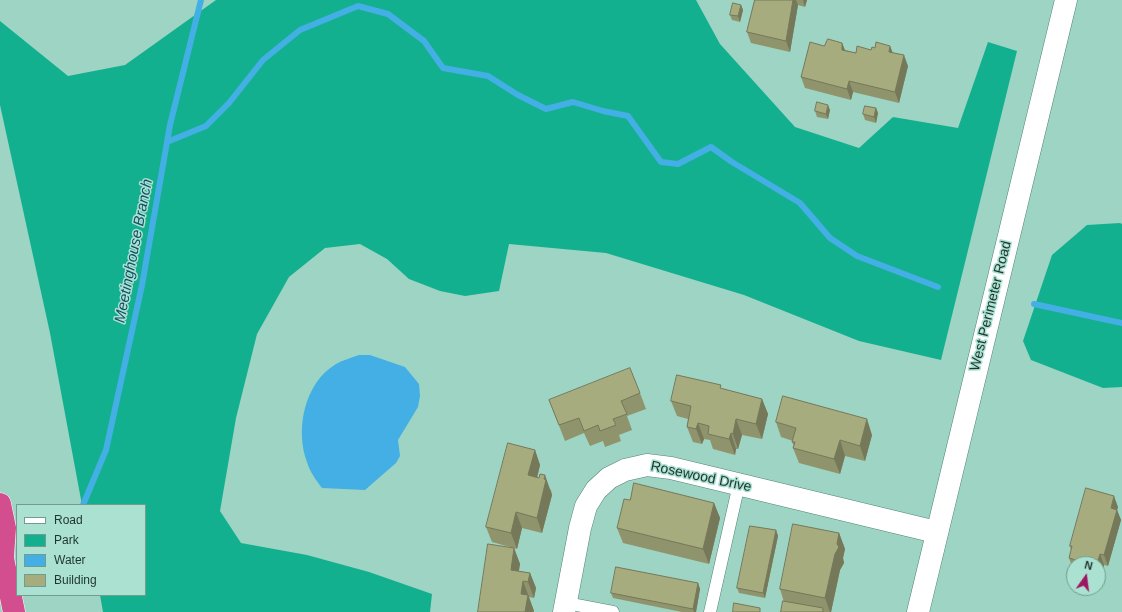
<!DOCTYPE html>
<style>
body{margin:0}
#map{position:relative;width:1122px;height:612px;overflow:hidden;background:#9dd4c3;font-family:Helvetica,sans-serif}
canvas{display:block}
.legend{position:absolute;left:16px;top:504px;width:130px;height:92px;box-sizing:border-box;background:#aae1d0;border:1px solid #729c8f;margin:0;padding:5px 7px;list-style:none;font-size:12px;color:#1f352e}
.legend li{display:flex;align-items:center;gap:8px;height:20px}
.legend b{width:20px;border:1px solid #729c8f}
.north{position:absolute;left:1066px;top:556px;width:40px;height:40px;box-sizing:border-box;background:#aae1d0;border:1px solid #729c8f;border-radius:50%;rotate:14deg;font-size:11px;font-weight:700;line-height:16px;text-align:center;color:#1f352e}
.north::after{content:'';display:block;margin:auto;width:14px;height:18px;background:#9f1562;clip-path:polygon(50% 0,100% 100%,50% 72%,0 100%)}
</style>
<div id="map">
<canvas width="1122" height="612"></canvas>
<ul class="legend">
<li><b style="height:5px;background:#fff"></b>Road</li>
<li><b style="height:11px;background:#13b090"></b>Park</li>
<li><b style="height:11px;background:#43afe4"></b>Water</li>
<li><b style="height:11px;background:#a7ac7f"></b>Building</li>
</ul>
<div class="north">N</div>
</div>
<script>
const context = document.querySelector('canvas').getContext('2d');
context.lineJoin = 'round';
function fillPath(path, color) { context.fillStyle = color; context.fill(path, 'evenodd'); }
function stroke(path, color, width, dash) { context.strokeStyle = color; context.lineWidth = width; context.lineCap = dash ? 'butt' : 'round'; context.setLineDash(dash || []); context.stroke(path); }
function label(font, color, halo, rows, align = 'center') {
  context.font = font + ' Helvetica,sans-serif'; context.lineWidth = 3; context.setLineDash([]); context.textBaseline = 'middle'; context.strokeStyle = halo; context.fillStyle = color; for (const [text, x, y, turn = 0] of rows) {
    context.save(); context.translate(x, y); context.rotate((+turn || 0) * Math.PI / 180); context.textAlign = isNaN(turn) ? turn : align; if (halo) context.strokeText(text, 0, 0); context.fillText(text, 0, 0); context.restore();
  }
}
fillPath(new Path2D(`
 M 216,0 L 696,0 L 720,44 L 795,127 L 859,148 L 893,117 L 958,128 L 988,42 L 1017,51 L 941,360 L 859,341 L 744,295 L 606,253 L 509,244 L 499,291 L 465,296 L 440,291 L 409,279 L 387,259 L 360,244 L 325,248 L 289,277 L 257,334 L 236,418 L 220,511 L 241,543 L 307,555 L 369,572 L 432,594 L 430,612 L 103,612 L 100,595 L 145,595 L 145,505 L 82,505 L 50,333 L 0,105 L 0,21 L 68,76 L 125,65 Z
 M 1120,223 L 1122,224 L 1122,387 L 1103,388 L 1031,360 L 1023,341 L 1052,255 L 1087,225 Z`), '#13b090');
fillPath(new Path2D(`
 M 359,355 L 370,355 L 405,367 L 419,384 L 420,396 L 418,407 L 398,440 L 400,456 L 396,463 L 373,483 L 365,490 L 322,488 C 316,480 310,472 307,462 C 295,430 304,383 336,364 C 343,360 351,358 359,355 Z`), '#43afe4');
stroke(new Path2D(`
 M 167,142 L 206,126 L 229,103 L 263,60 L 300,30 L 358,6 L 388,14 L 424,41 L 443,68 L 488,76 L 518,95 L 546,109 L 573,102 L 603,111 L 628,116 L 661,162 L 678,164 L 711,147 L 732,162 L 800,203 L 830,238 L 857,256 L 938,287
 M 1034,304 L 1122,323
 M 83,505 L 106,450 L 142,285 L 170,125 L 201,0`), '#43afe4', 6);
const lane = new Path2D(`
 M 566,603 L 613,612
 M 710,612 L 739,484`);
const street = new Path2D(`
 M 564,612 L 580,528 L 586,506 L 596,490 L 609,478 L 625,470 L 647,465 L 671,468 L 936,532`);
const secondary = new Path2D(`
 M 918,612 L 1066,0`);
const highway = new Path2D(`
 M 0,504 L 5,528 L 3,556
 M 0,544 L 14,612`);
stroke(lane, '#508575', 13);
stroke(street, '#508575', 23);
stroke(secondary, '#508575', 23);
stroke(highway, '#fff', 23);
stroke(lane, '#fff', 12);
stroke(street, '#fff', 22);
stroke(secondary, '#fff', 22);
stroke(highway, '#d34e8f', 22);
fillPath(new Path2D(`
 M 755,0 L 807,0 L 805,7 L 798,5 L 790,52 L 751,43 L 747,32 Z
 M 741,5 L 743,10 L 740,22 L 732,20 L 730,15 Z
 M 842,43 L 845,50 L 856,53 L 871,50 L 875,48 L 890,46 L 893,53 L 908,66 L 899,103 L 853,92 L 851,100 L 805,88 L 801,77 L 824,46 Z
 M 876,108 L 878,113 L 876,123 L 865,120 L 863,114 Z
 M 830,110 L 828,119 L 817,117 L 815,111 Z
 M 722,389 L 762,399 L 768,414 L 762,439 L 742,435 L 738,449 L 736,449 L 735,455 L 713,449 L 710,440 L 704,439 L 702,444 L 693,442 L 687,427 L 688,419 L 677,416 L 671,401 Z
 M 640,393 L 646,409 L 627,416 L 632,430 L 619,435 L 621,441 L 605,447 L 603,441 L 590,446 L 584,433 L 565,441 L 549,400 Z
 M 776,422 L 872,435 L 865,461 L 845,456 L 840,474 L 799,463 L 793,448 L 794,446 L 792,442 L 793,441 L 781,437 Z
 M 535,450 L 540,465 L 537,477 L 551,490 L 552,495 L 542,533 L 522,528 L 517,549 L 492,542 L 486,527 Z
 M 714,503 L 720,518 L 709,564 L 623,543 L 617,528 Z
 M 1118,507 L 1117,510 L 1121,520 L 1108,566 L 1104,565 L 1101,577 L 1098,576 L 1098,564 L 1074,564 L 1074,569 L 1073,569 L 1069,558 L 1071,550 L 1070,546 Z
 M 776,530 L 778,536 L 765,598 L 739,593 L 737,588 Z
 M 839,533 L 845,549 L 843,558 L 844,563 L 840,570 L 831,612 L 781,612 L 784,602 L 780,589 Z
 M 514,548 L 520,564 L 519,571 L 530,573 L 536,588 L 534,598 L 529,597 L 534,611 L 533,612 L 478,612 Z
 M 698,583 L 700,589 L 696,612 L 682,612 L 613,598 L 611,593 Z`), '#90946d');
fillPath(new Path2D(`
 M 793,0 L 796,0 L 798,5 L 790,52 L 786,41 Z
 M 803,0 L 807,0 L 805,7 Z
 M 741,5 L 743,10 L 740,22 L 738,16 Z
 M 842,43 L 846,53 L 842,50 Z
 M 890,46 L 894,57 L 889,52 Z
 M 904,55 L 908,66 L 899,103 L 895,92 Z
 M 849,81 L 853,92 L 851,100 L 847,89 Z
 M 828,105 L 830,110 L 828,119 L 826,114 Z
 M 876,108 L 878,113 L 876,123 L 874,117 Z
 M 762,399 L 768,414 L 762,439 L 756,424 Z
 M 736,419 L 742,435 L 738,449 L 733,434 Z
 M 867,419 L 872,435 L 865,461 L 860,446 Z
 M 698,423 L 704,439 L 702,444 L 696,429 Z
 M 731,433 L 736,449 L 735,455 L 729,439 Z
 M 840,440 L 845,456 L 840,474 L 834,459 Z
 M 535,450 L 540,465 L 534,491 L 528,475 Z
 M 545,475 L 552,495 L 542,533 L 537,518 Z
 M 1114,496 L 1118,507 L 1117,510 L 1121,520 L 1108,566 L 1104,555 L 1111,508 Z
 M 714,503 L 720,518 L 709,564 L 703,549 Z
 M 516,512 L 522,528 L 517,549 L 511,533 Z
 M 776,530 L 778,536 L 765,598 L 763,593 Z
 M 839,533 L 845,549 L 843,558 L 844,563 L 840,570 L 831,612 L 830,612 L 825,598 Z
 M 514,548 L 520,564 L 516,585 L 511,570 Z
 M 1100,554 L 1104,565 L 1101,577 L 1098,570 L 1098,564 L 1097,564 Z
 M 530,573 L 536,588 L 534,598 L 528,582 Z
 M 523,581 L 534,611 L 533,612 L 525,612 L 521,594 Z
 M 698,583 L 700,589 L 696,612 L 694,612 L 693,609 Z`), '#757859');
const building = new Path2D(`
 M 755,0 L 793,0 L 786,41 L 747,32 Z
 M 733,3 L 741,5 L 738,16 L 730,15 Z
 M 828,39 L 842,43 L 842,50 L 856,53 L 857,46 L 871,50 L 872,47 L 875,48 L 876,42 L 890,46 L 889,52 L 904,55 L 895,92 L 849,81 L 847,89 L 801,77 L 810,42 L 824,46 Z
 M 817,102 L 828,105 L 826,114 L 815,111 Z
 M 865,106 L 876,108 L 874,117 L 863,114 Z
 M 630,368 L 640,393 L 621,401 L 627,414 L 613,419 L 616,425 L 600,431 L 598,425 L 584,431 L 579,418 L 559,425 L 549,400 Z
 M 677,375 L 721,385 L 720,388 L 762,399 L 756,424 L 736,419 L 733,434 L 731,433 L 729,439 L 708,434 L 709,426 L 698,423 L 696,429 L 687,427 L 691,406 L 671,401 Z
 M 783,396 L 867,419 L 860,446 L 840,440 L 834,459 L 793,448 L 795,442 L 792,442 L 796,428 L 776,422 Z
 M 508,443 L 535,450 L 528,475 L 539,478 L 540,474 L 545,475 L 544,479 L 546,480 L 537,518 L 516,512 L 511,533 L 486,527 Z
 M 634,483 L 714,503 L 703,549 L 617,528 L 624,499 L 630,500 Z
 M 1086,488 L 1114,496 L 1111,508 L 1117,510 L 1104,555 L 1100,554 L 1097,564 L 1089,564 L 1069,558 L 1072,546 L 1070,546 Z
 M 793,524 L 839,533 L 837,544 L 839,547 L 835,554 L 825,598 L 780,589 Z
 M 750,526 L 776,530 L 763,593 L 737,588 Z
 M 488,544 L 514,548 L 511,570 L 530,573 L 528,582 L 523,581 L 521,594 L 528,595 L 525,612 L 478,612 Z
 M 616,567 L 698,583 L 693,609 L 611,593 Z
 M 783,601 L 823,608 L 823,612 L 781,612 Z
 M 734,603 L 760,608 L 760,612 L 733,612 Z`);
fillPath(building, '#a7ac7f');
stroke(building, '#757859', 1);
label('14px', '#1f352e', '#aae1d0', [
 ["West Perimeter Road",991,306,-76],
 ["Rosewood Drive",701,477,12]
]);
label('italic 15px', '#124d68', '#aae1d0', [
 ["Meetinghouse Branch",134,251,-79]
]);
</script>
